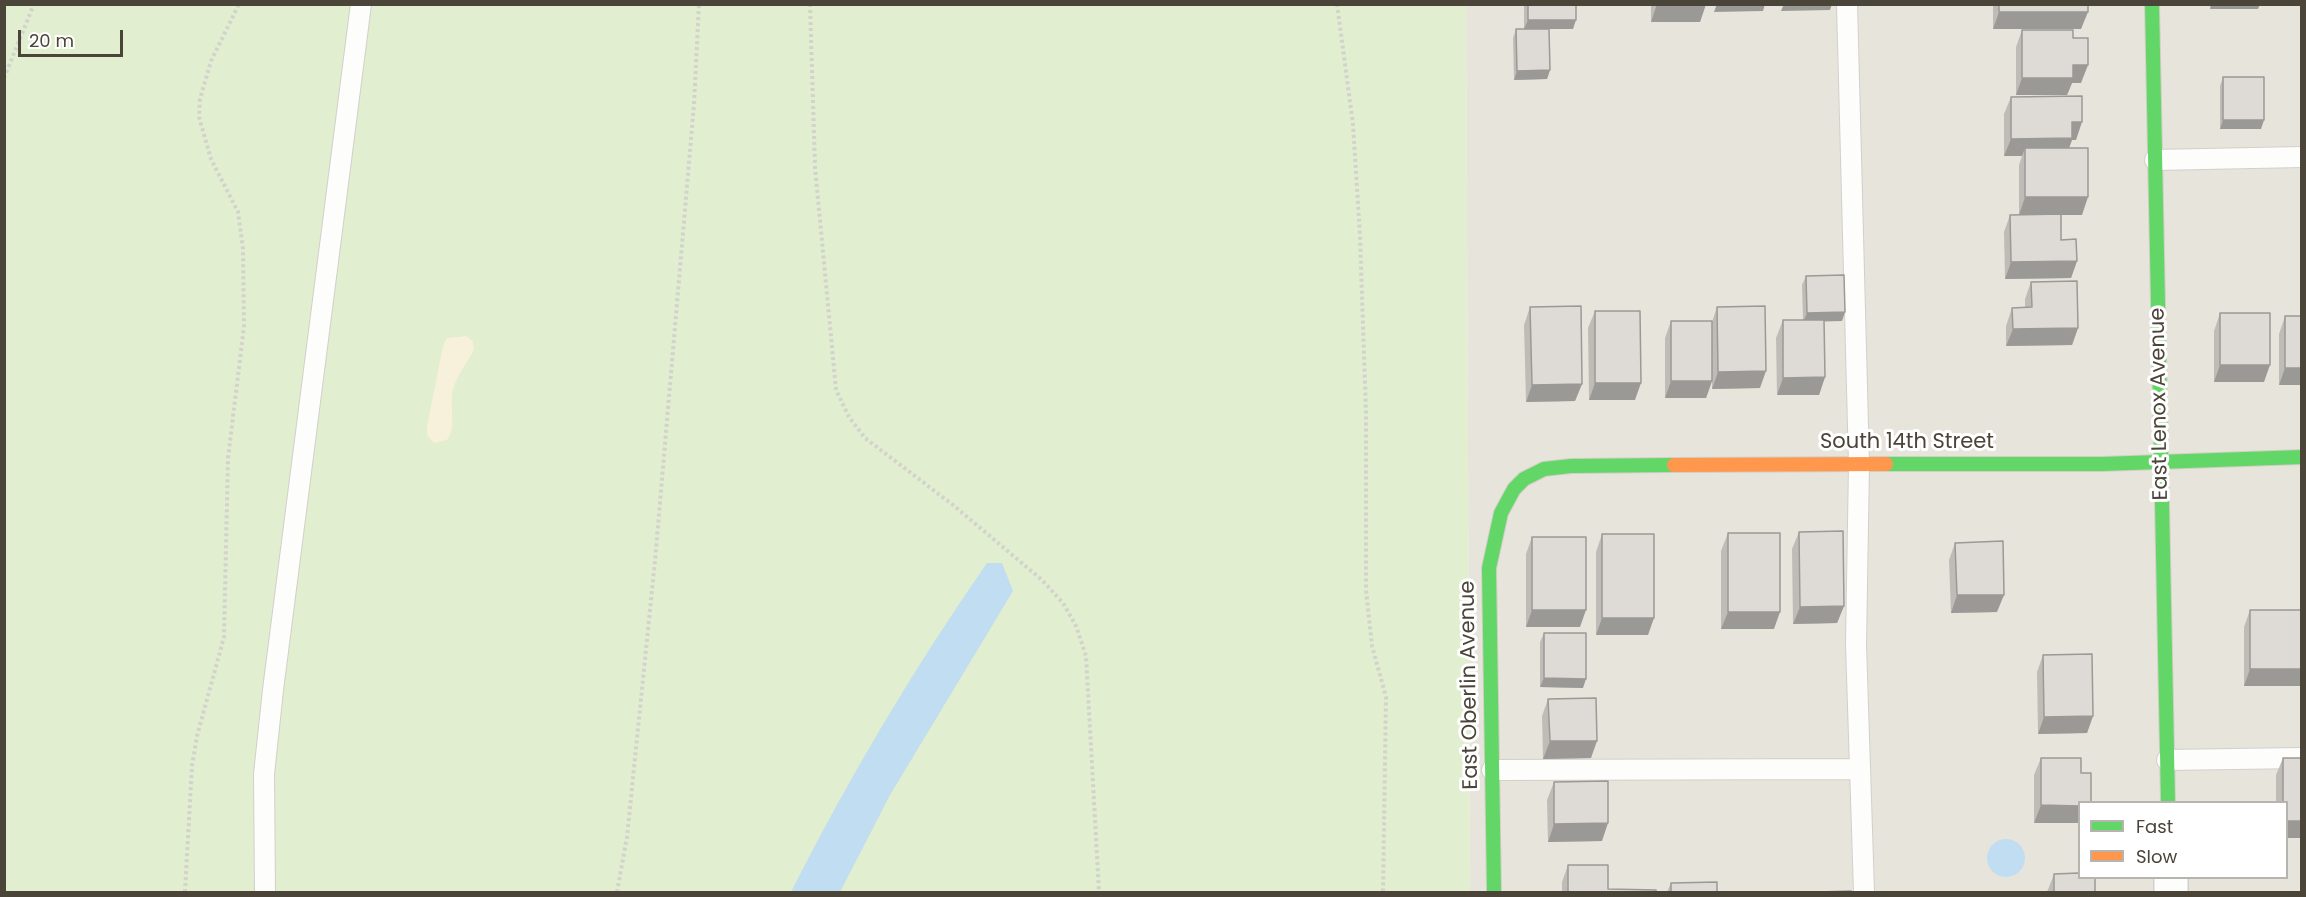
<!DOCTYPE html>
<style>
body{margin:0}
#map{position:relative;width:2306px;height:897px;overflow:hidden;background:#f4f2ee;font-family:Poppins,sans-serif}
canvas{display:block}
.frame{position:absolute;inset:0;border:6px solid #4b4439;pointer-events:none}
.legend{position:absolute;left:2078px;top:801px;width:210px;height:78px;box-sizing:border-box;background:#fff;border:2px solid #b7b4b0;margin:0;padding:8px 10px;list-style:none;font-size:18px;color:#4b4439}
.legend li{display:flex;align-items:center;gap:12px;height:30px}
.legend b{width:30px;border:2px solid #b7b4b0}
.scale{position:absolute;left:18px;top:30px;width:105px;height:27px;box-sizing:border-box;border:3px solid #4b4439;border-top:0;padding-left:8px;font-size:18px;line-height:21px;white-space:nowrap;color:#4b4439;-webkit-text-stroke:4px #fff;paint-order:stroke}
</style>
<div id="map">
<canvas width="2306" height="897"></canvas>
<div class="frame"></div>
<ul class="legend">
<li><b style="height:8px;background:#63d668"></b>Fast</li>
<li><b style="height:8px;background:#ff974d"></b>Slow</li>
</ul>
<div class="scale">20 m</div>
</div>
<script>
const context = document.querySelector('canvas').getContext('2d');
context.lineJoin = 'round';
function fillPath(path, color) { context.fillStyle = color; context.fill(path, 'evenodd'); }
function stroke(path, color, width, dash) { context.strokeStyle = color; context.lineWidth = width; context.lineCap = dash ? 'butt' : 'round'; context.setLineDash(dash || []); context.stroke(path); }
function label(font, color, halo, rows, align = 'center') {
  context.font = font + ' Poppins,sans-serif'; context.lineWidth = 6; context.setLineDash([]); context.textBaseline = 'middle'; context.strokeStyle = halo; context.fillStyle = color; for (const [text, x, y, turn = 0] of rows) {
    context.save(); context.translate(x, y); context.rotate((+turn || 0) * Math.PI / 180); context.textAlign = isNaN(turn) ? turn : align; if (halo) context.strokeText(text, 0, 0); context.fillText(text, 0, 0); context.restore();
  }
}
fillPath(new Path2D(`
 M 1466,5 L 2301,5 L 2301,892 L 1470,892 ZM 2080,802 L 2286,802 L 2286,878 L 2080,878 Z`), '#e7e4dc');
fillPath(new Path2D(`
 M 5,5 L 1466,5 L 1470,892 L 5,892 Z`), '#e1eecf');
fillPath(new Path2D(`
 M 466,336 L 473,341 L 474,349 C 468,363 457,374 453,390 C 449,406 457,429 447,440 L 434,443 L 427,435 L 427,426 L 443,346 L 447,338 Z`), '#f7f0da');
fillPath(new Path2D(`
 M 987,563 L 1002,563 L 1013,591 L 890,795 L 840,892 L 791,892 C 848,779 914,668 987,563 Z
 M1987 858a19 19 0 1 1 38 0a19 19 0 1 1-38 0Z`), '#c0ddf1');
const lane = new Path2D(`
 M 1847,4 L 1859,464 L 1856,644 L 1864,892
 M 2155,160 L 2302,157
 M 2167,760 L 2302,758
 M 1492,770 L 1860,769
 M 265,892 L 264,774 L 273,690 L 361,4`);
const street = new Path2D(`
 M 2171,878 L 2171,892`);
const fast = new Path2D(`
 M 2152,4 L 2168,802
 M 1886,464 L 2102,464 L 2302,457
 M 1494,892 L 1489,568 L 1501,513 L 1514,489 L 1524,479 L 1544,469 L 1571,466 L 1674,465`);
const slow = new Path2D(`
 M 1674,465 L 1886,464`);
stroke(lane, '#d2d0cb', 22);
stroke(street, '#d2d0cb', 36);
stroke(fast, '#d3cfc5', 16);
stroke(slow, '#d3cfc5', 16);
stroke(new Path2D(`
 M 810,4 L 815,167 L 836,390 L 849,417 L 865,438 L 953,505 L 1042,580 L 1063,603 L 1076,626 L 1086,656 L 1099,892
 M 1337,4 L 1353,124 L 1360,236 L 1366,413 L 1366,590 L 1372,646 L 1386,697 L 1383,892
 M 4,78 L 34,4
 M 185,892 L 192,766 L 197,736 L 224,637 L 228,458 L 244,326 L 243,249 L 238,212 L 211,159 L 199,117 L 200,99 L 211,61 L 239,4
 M 617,892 L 627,837 L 655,561 L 694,104 L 699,4`), '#d3d2cc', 4, [3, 3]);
stroke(lane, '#fdfdfc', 20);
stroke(street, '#fdfdfc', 33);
stroke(fast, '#63d668', 14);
stroke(slow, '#ff974d', 14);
fillPath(new Path2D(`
 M 1524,4 L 1576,4 L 1573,29 L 1549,29 L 1550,70 L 1547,79 L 1514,80 L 1513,38 L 1516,29 L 1524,29 Z
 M 1651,4 L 1706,4 L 1700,22 L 1651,22 Z
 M 1993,4 L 2088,4 L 2081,29 L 1993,29 Z
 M 2022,30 L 2073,38 L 2081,83 L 2072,83 L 2067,95 L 2016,95 L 2016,47 Z
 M 2223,77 L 2261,129 L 2220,129 L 2220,86 Z
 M 2011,97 L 2076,140 L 2072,140 L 2069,148 L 2082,215 L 2061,215 L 2061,240 L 2077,261 L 2071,278 L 2005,279 L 2004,232 L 2010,215 L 2019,215 L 2019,165 L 2022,156 L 2004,156 L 2004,114 Z
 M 1806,276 L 1842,321 L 1824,321 L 1825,377 L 1819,395 L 1777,395 L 1776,338 L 1783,320 L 1803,320 L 1802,285 Z
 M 2031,282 L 2078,328 L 2072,345 L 2006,346 L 2006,326 L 2012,308 L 2025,308 L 2025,299 Z
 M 1530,307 L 1582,384 L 1575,401 L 1526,402 L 1524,325 Z
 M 1717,307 L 1760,388 L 1712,389 L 1712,381 L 1706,398 L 1665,398 L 1665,338 L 1671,321 L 1712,322 Z
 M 1595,311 L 1635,400 L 1589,400 L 1588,328 Z
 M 2220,313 L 2264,382 L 2214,382 L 2214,331 Z
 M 2285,316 L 2301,385 L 2279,385 L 2279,334 Z
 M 1799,532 L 1844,606 L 1837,623 L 1793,624 L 1792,549 Z
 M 1728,533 L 1774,629 L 1721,629 L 1721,551 Z
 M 1602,534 L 1648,635 L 1596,635 L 1596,552 Z
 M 1532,537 L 1580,627 L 1526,627 L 1526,554 Z
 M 1955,543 L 1997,612 L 1951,613 L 1949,560 Z
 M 2250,610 L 2301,686 L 2244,686 L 2244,627 Z
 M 1544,633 L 1583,688 L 1540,687 L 1540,642 Z
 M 2043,655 L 2093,716 L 2087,733 L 2038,734 L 2037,672 Z
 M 1548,699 L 1591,758 L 1543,759 L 1542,716 Z
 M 2041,758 L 2081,758 L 2034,823 L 2034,775 Z
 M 2283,758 L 2301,838 L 2286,838 L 2286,802 L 2276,802 L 2276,775 Z
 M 1554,782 L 1602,841 L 1548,842 L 1547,800 Z
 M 1568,865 L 1608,889 L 1656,892 L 1562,892 L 1562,882 Z
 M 2054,874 L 2095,892 L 2047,892 Z
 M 1671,883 L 1717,892 L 1667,892 Z`), '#bfbcb8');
fillPath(new Path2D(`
 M 1657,4 L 1706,4 L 1700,22 L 1651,22 Z
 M 1717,4 L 1765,4 L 1763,11 L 1714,12 Z
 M 1784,4 L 1832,4 L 1830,10 L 1781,11 Z
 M 2211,4 L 2260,4 L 2258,9 L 2210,9 Z
 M 1999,12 L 2088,12 L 2081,29 L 1993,29 Z
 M 1528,20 L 1576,20 L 1573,29 L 1524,29 Z
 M 2073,65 L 2088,65 L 2081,83 L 2072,83 L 2067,95 L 2016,95 L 2022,78 Z
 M 1550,70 L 1547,79 L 1514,80 L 1517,71 Z
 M 2223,120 L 2264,120 L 2261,129 L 2220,129 Z
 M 2072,122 L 2082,122 L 2076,140 L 2072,140 L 2066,156 L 2025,148 L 2022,156 L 2004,156 L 2011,139 Z
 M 2025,197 L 2088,197 L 2082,215 L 2019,215 Z
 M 2077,261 L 2071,278 L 2005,279 L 2011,262 Z
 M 1845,312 L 1842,321 L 1803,322 L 1807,313 Z
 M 2078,328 L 2072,345 L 2006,346 L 2013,329 Z
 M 2220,365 L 2270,365 L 2264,382 L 2214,382 Z
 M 2285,368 L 2301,368 L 2301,385 L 2279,385 Z
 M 1766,371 L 1760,388 L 1712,389 L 1718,372 Z
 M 1825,377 L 1819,395 L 1777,395 L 1783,378 Z
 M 1671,381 L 1712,381 L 1706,398 L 1665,398 Z
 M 1595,383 L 1641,383 L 1635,400 L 1589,400 Z
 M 1582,384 L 1575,401 L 1526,402 L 1532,385 Z
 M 1957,595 L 2004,595 L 1997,612 L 1951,613 Z
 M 1844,606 L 1837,623 L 1793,624 L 1800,607 Z
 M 1532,610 L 1586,610 L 1580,627 L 1526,627 Z
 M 1728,612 L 1780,612 L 1774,629 L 1721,629 Z
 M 1602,618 L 1654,618 L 1648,635 L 1596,635 Z
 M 2250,669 L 2301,669 L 2301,686 L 2244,686 Z
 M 1544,678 L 1586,679 L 1583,688 L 1540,687 Z
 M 2093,716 L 2087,733 L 2038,734 L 2044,717 Z
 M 1550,741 L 1597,741 L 1591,758 L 1543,759 Z
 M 2041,805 L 2079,806 L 2079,823 L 2034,823 Z
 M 2286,821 L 2301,821 L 2301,838 L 2286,838 Z
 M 1608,823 L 1602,841 L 1548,842 L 1554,824 Z`), '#9b9996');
const building = new Path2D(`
 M 1528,4 L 1576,4 L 1576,20 L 1528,20 Z
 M 1999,4 L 2088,4 L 2088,12 L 1999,12 Z
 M 1516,29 L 1549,29 L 1550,70 L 1517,71 Z
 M 2022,30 L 2073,30 L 2073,38 L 2088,38 L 2088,65 L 2073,65 L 2073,78 L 2022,78 Z
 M 2223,77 L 2264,77 L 2264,120 L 2223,120 Z
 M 2082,96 L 2082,122 L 2072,122 L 2072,138 L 2011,139 L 2011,97 Z
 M 2025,148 L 2088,148 L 2088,197 L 2025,197 Z
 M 2061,214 L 2061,240 L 2076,239 L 2077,261 L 2011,262 L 2010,215 Z
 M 1844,275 L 1845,312 L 1807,313 L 1806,276 Z
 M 2077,281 L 2078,328 L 2013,329 L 2012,308 L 2032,307 L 2031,282 Z
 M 1581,306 L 1582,384 L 1532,385 L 1530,307 Z
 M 1765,306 L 1766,371 L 1718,372 L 1717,307 Z
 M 1595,311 L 1640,311 L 1641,383 L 1595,383 Z
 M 2220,313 L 2270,313 L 2270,365 L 2220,365 Z
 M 2285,316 L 2301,316 L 2301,368 L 2285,368 Z
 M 1783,320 L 1824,320 L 1825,377 L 1783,378 Z
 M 1671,321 L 1712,321 L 1712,381 L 1671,381 Z
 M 1843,531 L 1844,606 L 1800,607 L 1799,532 Z
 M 1728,533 L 1780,533 L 1780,612 L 1728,612 Z
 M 1602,534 L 1654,534 L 1654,618 L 1602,618 Z
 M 1532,537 L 1586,537 L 1586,610 L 1532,610 Z
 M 2003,541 L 2004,595 L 1957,595 L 1955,543 Z
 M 2250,610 L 2301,610 L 2301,669 L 2250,669 Z
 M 1544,633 L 1586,633 L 1586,679 L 1544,678 Z
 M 2092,654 L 2093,716 L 2044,717 L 2043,655 Z
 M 1596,698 L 1597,741 L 1550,741 L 1548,699 Z
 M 2041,758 L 2081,758 L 2081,773 L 2091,773 L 2091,802 L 2079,802 L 2079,806 L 2041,805 Z
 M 2283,758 L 2301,758 L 2301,821 L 2286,821 L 2286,802 L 2283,802 Z
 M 1608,781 L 1608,823 L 1554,824 L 1554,782 Z
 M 1568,865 L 1608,865 L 1608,889 L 1656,890 L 1656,892 L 1568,892 Z
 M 2079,873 L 2079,878 L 2095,878 L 2095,892 L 2054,892 L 2054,874 Z
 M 1717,882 L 1717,892 L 1671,892 L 1671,883 Z
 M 1851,891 L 1851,892 L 1818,892 Z`);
fillPath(building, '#dedbd6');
stroke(building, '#9b9996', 1.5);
label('21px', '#4b4439', '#fff', [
 ["East Lenox Avenue",2160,404,-91],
 ["South 14th Street",1907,443],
 ["East Oberlin Avenue",1470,685,-91]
]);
</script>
